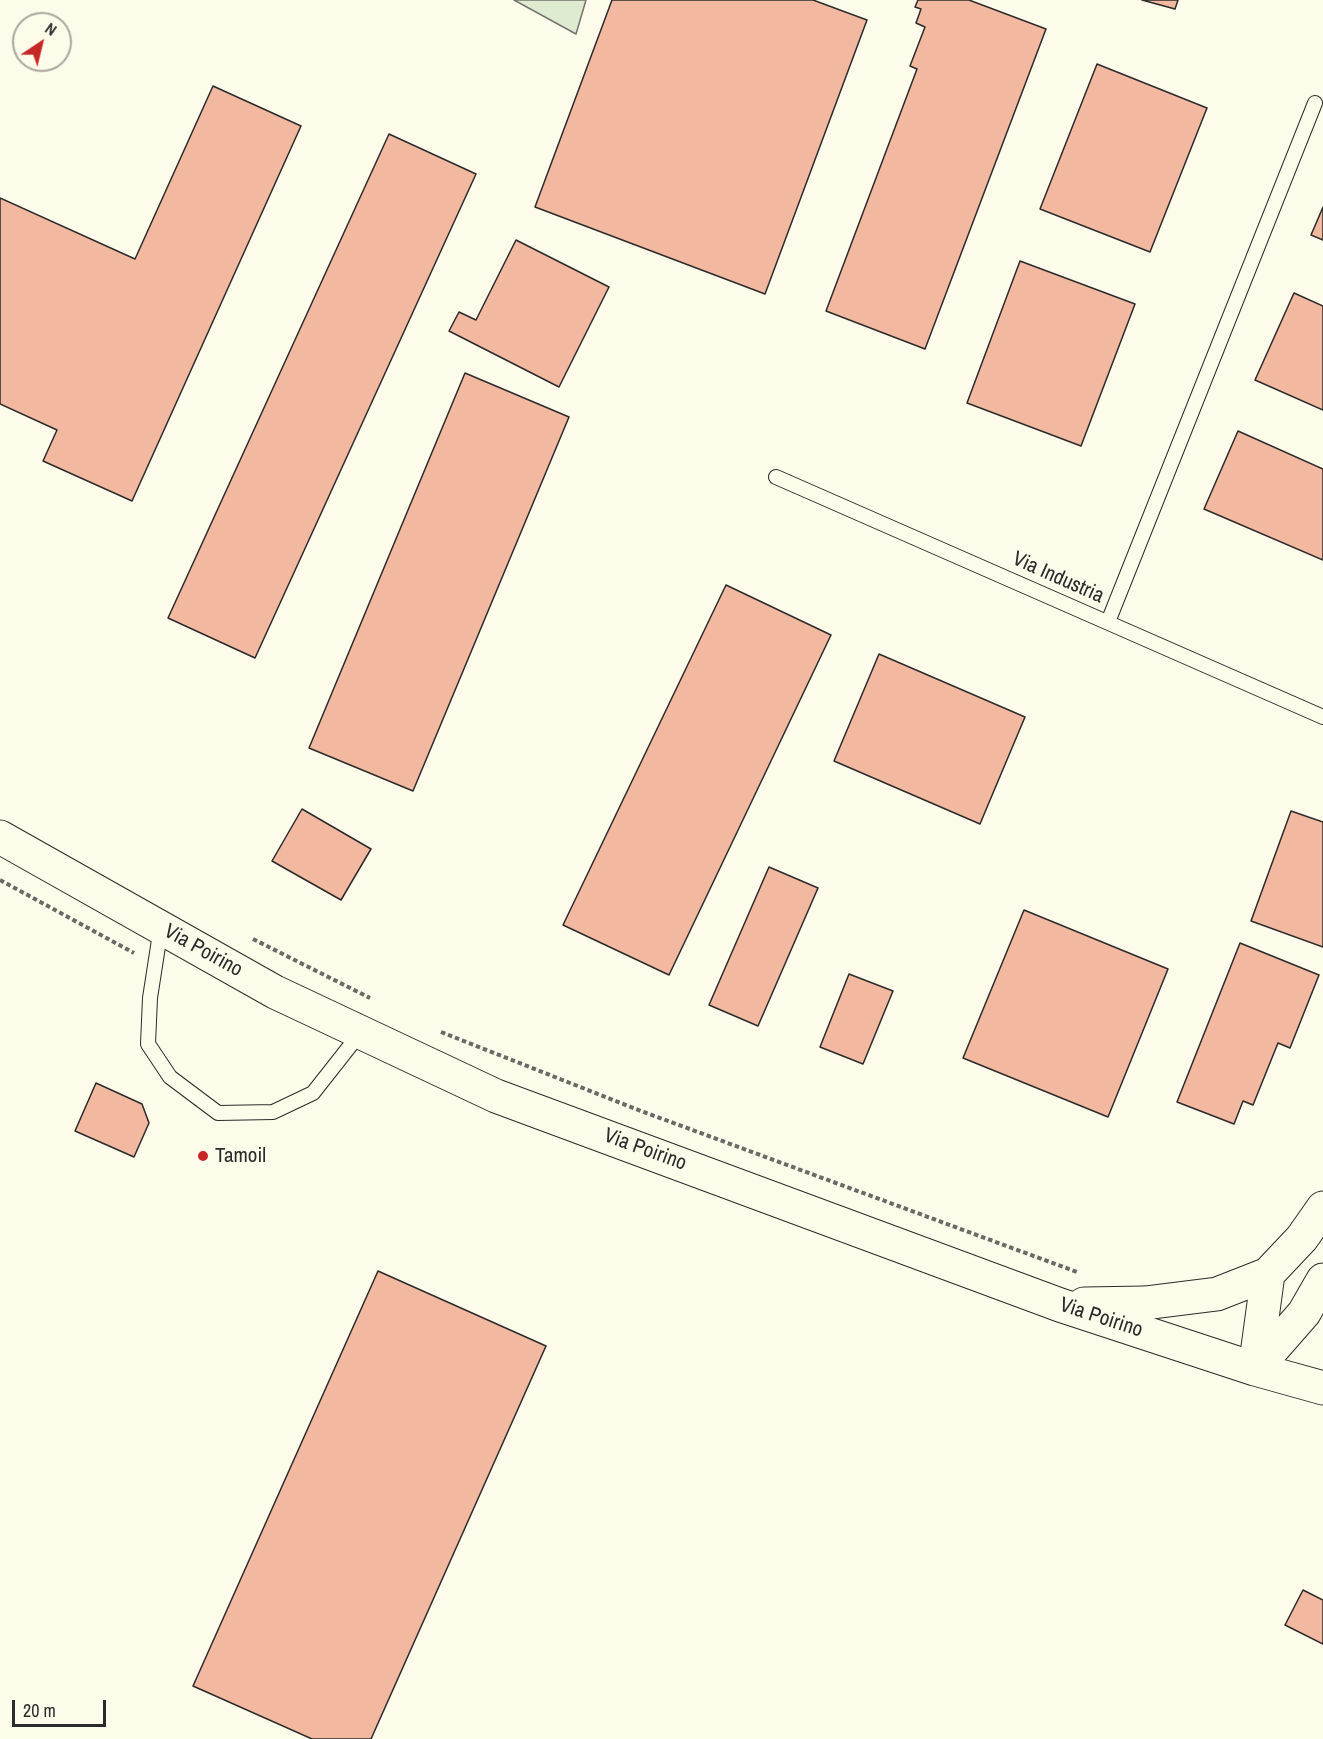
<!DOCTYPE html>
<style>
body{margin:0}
#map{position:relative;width:1323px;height:1739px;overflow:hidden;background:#fdfbea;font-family:"Archivo Narrow",sans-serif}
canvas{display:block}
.north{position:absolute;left:12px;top:12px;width:60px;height:60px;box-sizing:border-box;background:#fdfbea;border:2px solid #a9a89e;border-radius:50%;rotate:35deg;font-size:16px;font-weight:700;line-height:24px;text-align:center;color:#2b2b2b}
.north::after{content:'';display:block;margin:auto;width:21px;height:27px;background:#c62828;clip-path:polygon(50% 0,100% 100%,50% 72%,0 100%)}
.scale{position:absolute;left:12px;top:1700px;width:94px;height:27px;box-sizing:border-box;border:3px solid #2b2b2b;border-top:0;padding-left:8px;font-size:18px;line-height:21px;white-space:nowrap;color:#2b2b2b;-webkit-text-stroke:4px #fdfbea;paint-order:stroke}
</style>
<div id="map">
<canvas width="1323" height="1739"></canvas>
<div class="north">N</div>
<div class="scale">20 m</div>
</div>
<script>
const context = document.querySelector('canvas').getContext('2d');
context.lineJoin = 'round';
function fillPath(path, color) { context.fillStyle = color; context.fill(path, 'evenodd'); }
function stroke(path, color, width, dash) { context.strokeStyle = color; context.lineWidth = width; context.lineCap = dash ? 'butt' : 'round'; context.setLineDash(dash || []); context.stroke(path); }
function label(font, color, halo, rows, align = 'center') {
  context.font = font + ' "Archivo Narrow",sans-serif'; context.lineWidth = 4.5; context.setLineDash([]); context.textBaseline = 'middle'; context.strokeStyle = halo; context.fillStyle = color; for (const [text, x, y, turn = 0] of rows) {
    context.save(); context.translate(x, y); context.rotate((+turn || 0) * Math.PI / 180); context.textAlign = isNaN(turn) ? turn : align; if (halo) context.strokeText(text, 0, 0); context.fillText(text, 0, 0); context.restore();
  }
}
const green = new Path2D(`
 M 514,0 L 586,0 L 576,34 Z`);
fillPath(green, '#deebd1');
stroke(green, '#74746e', 1.5);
const building = new Path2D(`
 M 612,0 L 813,0 L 867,20 L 765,294 L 535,207 Z
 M 918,0 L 969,0 L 1046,29 L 925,349 L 826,311 L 917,69 L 910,66 L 925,27 L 916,23 L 921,9 L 915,7 Z
 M 1142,0 L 1178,0 L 1175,9 Z
 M 1097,64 L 1207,108 L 1150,252 L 1040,209 Z
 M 213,86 L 301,126 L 132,501 L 43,461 L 57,430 L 0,404 L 0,198 L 135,259 Z
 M 389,134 L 476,174 L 255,658 L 168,618 Z
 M 1323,207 L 1323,240 L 1311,235 Z
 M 516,240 L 609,287 L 559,387 L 449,331 L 459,312 L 476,320 Z
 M 1020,261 L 1135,304 L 1081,446 L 967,403 Z
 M 1294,293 L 1323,306 L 1323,410 L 1255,380 Z
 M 465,373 L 569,417 L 413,791 L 309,748 Z
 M 1238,431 L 1323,469 L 1323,560 L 1204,509 Z
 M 726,585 L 831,635 L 669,975 L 563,925 Z
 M 879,654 L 1025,717 L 980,824 L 834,761 Z
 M 302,809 L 371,849 L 341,900 L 272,861 Z
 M 1291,811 L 1323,822 L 1323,947 L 1251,921 Z
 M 769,867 L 818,888 L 758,1026 L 709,1005 Z
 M 1024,910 L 1168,969 L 1108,1117 L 963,1058 Z
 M 1240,943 L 1319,975 L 1290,1048 L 1278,1043 L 1253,1105 L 1243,1101 L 1234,1124 L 1177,1102 Z
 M 849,974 L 893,991 L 863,1064 L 820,1047 Z
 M 96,1083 L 142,1104 L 149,1123 L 134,1157 L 75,1131 Z
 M 378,1271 L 546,1346 L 371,1739 L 312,1739 L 193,1686 Z
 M 1303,1590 L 1323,1600 L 1323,1644 L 1285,1625 Z`);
fillPath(building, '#f2b8a0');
stroke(building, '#2b2b2b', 1.5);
const lane = new Path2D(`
 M 776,477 L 1323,717
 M 1108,622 L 1315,103
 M 161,927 L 150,998 L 148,1044 L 170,1077 L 218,1113 L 273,1112 L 313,1093 L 361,1032`);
const secondary = new Path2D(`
 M 0,837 L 275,992 L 496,1096 L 1060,1305 L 1255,1369 L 1323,1388
 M 1084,1304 L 1145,1303 L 1217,1294 L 1268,1274 L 1302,1238 L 1323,1208
 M 1255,1369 L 1304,1313 L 1323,1280
 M 1255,1369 L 1268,1274`);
stroke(lane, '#2b2b2b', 16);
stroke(secondary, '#2b2b2b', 35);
stroke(new Path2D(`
 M 0,880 L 134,953
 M 253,939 L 370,998
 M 441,1032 L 641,1111 L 1077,1272`), '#6a6964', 4, [4.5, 3]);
stroke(lane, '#fdfbea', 14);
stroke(secondary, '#fdfbea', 33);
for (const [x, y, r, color] of [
 [203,1156,6,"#c62828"]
]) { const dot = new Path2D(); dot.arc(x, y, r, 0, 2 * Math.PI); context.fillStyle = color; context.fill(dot); stroke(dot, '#fdfbea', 2); }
label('21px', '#2b2b2b', '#fdfbea', [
 ["Via Industria",1058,578,24],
 ["Via Poirino",203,951,29],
 ["Via Poirino",645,1150,20],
 ["Via Poirino",1101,1318,18]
]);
label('21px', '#2b2b2b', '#fdfbea', [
 ["Tamoil",215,1156]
], 'left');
</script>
